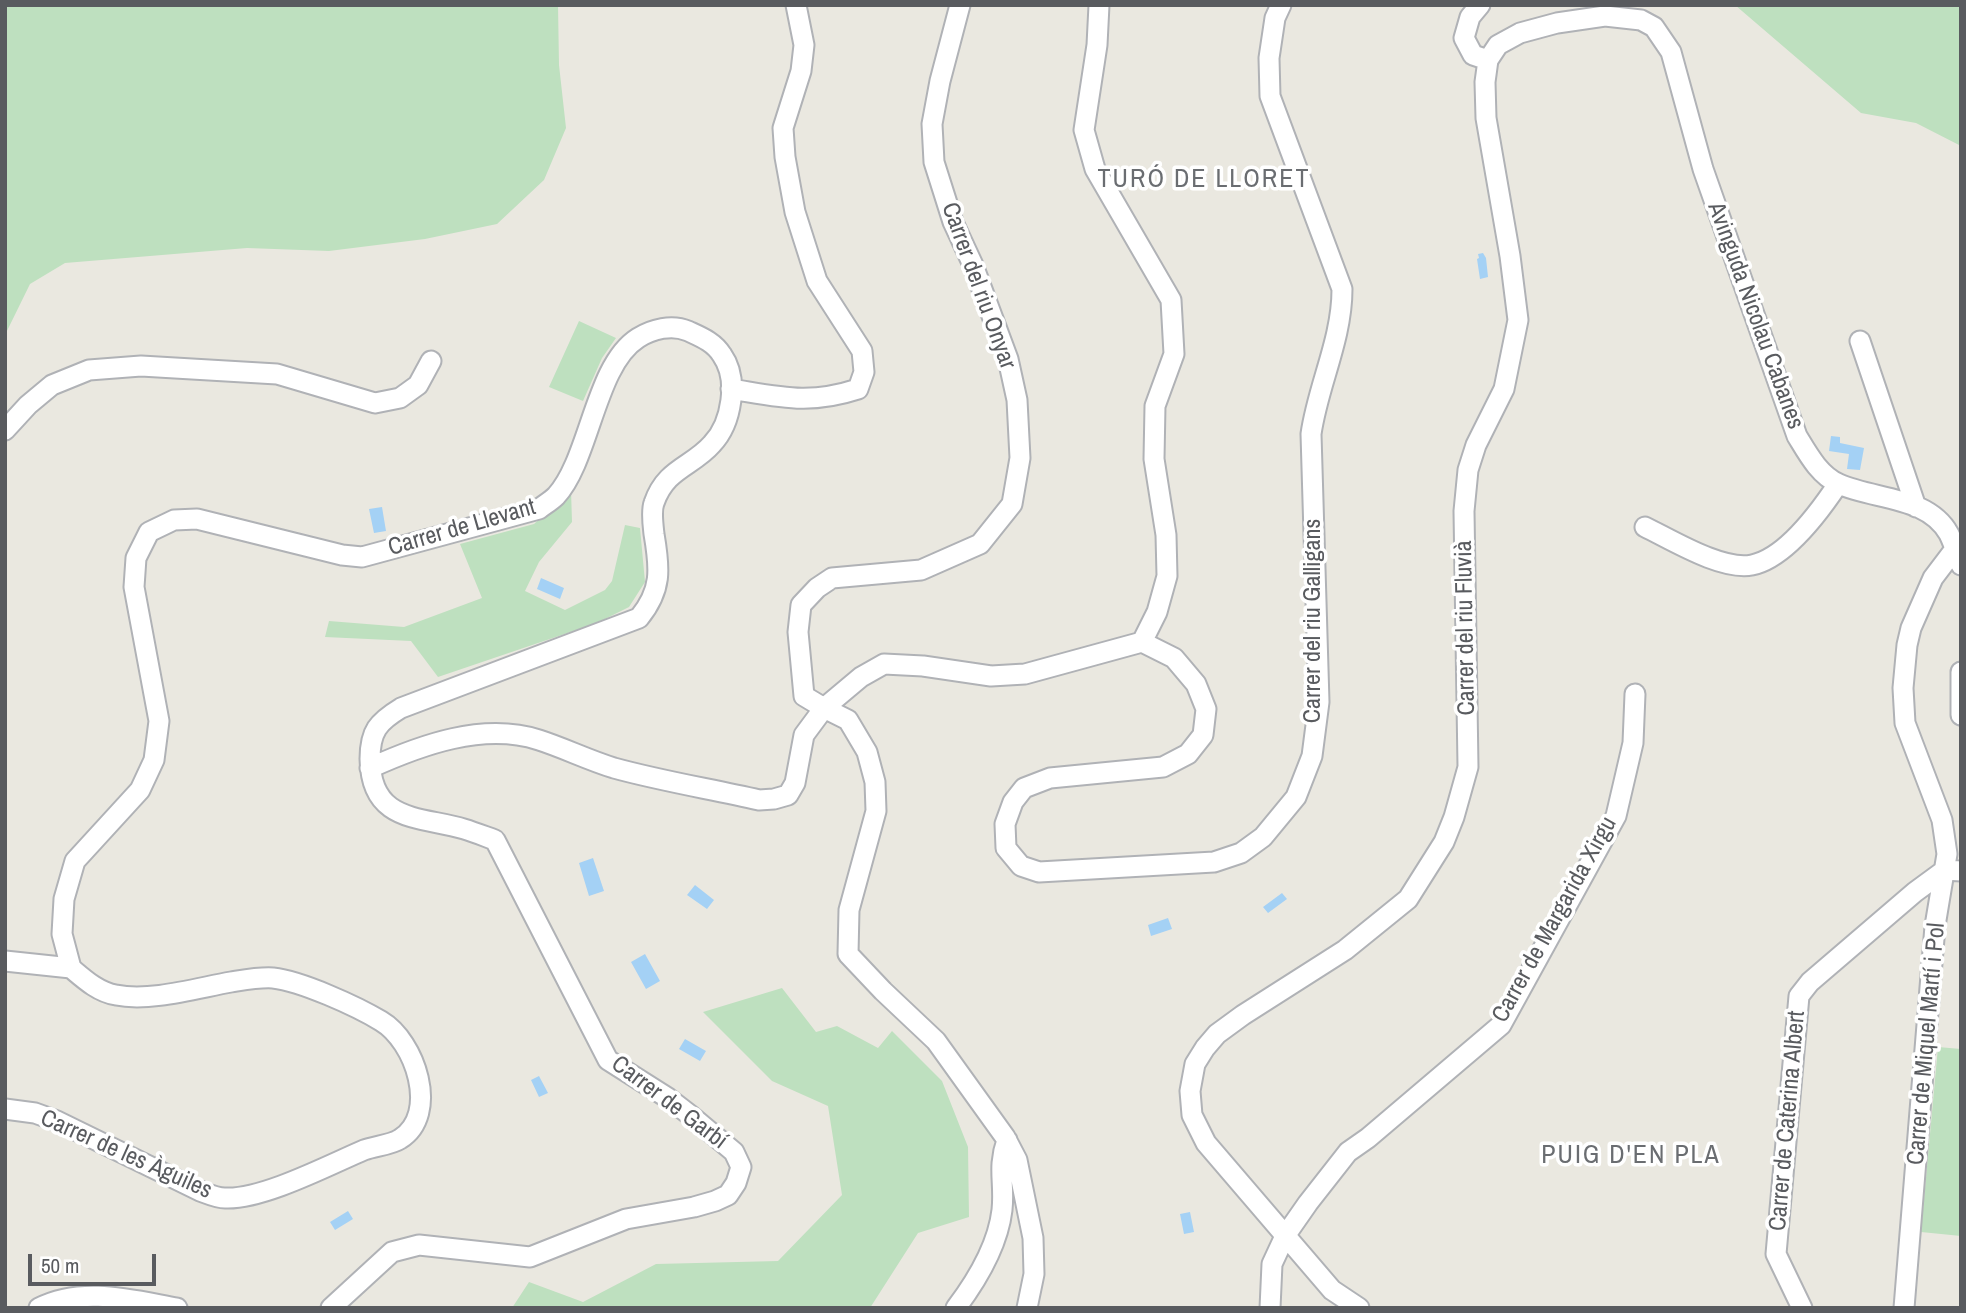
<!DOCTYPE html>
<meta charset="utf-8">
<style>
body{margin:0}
#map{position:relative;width:1966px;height:1313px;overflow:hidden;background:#eae8e0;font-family:"Archivo Narrow",sans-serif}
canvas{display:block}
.frame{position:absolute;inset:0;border:7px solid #595b5f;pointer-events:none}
.scale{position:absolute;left:28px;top:1254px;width:128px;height:32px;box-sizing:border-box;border:4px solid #595b5f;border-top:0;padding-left:9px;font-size:21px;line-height:24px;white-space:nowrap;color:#595b5f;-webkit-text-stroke:5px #fff;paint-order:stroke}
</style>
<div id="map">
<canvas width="1966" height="1313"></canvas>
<div class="frame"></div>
<div class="scale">50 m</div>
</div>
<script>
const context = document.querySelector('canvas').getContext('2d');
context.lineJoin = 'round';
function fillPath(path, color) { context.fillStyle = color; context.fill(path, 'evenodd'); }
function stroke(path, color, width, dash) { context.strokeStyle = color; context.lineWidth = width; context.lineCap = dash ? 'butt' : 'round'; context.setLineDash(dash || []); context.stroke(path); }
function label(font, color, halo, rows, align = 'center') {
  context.font = font + ' "Archivo Narrow",sans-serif'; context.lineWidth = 7; context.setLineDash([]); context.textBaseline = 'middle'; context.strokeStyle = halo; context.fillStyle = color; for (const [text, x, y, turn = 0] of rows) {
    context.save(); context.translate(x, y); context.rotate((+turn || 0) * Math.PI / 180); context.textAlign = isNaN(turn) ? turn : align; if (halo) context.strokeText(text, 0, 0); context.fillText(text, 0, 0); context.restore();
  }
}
fillPath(new Path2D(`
 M 5,5 L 558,5 L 559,65 L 566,128 L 544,180 L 497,224 L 425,239 L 329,251 L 247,248 L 65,263 L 30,284 L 5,335 Z
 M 1735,5 L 1961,5 L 1961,146 L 1916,123 L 1861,113 Z
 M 579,321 L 616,338 L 602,358 L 583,401 L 549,387 Z
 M 571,490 L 572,522 L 539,562 L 525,591 L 565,610 L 605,590 L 612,581 L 625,525 L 640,528 L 645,582 L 629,607 L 597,623 L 438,677 L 411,641 L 325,637 L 329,621 L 404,627 L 482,598 L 460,544 L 534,524 Z
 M 782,988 L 816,1032 L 837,1026 L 878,1048 L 892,1031 L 942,1081 L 968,1147 L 969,1217 L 918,1233 L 870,1308 L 512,1308 L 529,1282 L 583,1302 L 656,1264 L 778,1261 L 842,1195 L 828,1106 L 772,1081 L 703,1012 Z
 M 1938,1047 L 1961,1049 L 1961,1236 L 1921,1232 Z`), '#bee0bf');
fillPath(new Path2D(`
 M 1483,253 L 1486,258 L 1488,277 L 1480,279 L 1477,259 L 1479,258 L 1478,254 Z
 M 1831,436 L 1840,437 L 1840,443 L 1864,448 L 1860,470 L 1847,469 L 1849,454 L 1829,451 Z
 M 382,507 L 386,531 L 374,533 L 369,509 Z
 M 541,578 L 564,588 L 560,599 L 537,589 Z
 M 593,858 L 604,891 L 589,896 L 579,863 Z
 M 695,885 L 714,900 L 707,909 L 687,895 Z
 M 1282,893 L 1287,899 L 1268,913 L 1263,907 Z
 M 1168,918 L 1172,929 L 1151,936 L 1148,925 Z
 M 645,954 L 660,981 L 646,989 L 631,962 Z
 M 685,1039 L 706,1051 L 700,1061 L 679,1049 Z
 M 539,1076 L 548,1093 L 539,1097 L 531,1080 Z
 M 348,1211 L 353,1219 L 335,1230 L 330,1222 Z
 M 1190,1212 L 1194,1232 L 1184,1234 L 1180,1214 Z`), '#a4d1f5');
const minor = new Path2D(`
 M 960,5 L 940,81 L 932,124 L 934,162 L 953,222 L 973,265 L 1008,359 L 1017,400 L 1020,458 L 1012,504 L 980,544 L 921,570 L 832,578 L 817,588 L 801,605 L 798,632 L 804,696 L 824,708 L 861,677 L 884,664 L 923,666 L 991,676 L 1025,674 L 1142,642 L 1157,612 L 1167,576 L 1166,535 L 1154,459 L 1155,406 L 1174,354 L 1171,300 L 1095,169 L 1084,130 L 1097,45 L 1099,5
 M 1480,5 L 1470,17 L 1464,38 L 1473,55 L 1488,60
 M 1860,341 L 1916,507
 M 731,389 C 781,397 809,405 858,389 L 864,372 L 862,351 L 817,281 L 795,212 L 785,157 L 783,128 L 801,71 L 804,45 L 796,5
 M 5,430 L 28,405 L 52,385 L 89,370 L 141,366 L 277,374 L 375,403 L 400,398 L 418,385 L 431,361
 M 1645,527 C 1672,540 1722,571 1752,565 C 1786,558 1820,511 1838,484
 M 1142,642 L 1174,658 L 1196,684 L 1206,709 L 1203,735 L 1188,754 L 1163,767 L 1050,778 L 1024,788 L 1013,802 L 1005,824 L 1006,848 L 1021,866 L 1039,872 L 1214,862 L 1241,853 L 1263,837 L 1296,797 L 1312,756 L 1319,702 L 1311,434 C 1318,385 1342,340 1342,289 L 1270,96 L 1269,58 L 1275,18 L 1281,5
 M 1961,672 L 1961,715
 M 370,768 C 421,745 483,722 539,740 C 564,748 588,760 614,768 C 661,781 711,789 759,800 L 774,799 L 788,795 L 795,783 L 804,735 L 824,708 L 848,720 L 867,752 L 875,782 L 876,811 L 849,910 L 848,954 L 883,991 L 936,1041 L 1005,1137 L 1017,1160 L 1033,1238 L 1034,1274 L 1027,1308
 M 5,961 L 71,968
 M 71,968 L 62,934 L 64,899 L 75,861 L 140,790 L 154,760 L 159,721 L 134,587 L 136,558 L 149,532 L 174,520 L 197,519 L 342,555 L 362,557 L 539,509 C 544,505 551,501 556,496 C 590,459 595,365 638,338 C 652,329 672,324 688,331 C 701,337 714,342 722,355 C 739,379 732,423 712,444 C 692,467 666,468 654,503 C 651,511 653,525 654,534 C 660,569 662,590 639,618 L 401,708 C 378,722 370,731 370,759 C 371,823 420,816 464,829 C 474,832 484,836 495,840 L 608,1060 L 668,1098 L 690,1115 L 734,1152 L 741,1167 L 736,1183 L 728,1195 L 715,1201 L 694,1207 L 626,1219 L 530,1257 L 419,1245 L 392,1252 L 331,1308
 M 5,1109 L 35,1113 L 57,1121 L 200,1191 C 208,1194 217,1198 225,1198 C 262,1200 329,1165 364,1150 C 375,1146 391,1145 400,1139 C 440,1114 415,1041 381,1021 C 356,1006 301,981 273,978 C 260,977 244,980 231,982 C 197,988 150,1002 116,995 C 98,992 84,979 71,968
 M 39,1308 C 82,1286 132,1300 177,1308
 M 956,1308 C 977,1280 998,1245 1002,1210 C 1005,1183 997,1168 1007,1140
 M 1270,1308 L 1272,1264 L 1285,1236 L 1308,1203 L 1348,1152 L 1368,1138 L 1501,1025 L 1616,816 L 1633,743 L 1635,694
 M 1359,1308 L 1332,1290 L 1206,1143 L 1192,1115 L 1190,1091 L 1195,1064 L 1205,1048 L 1217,1034 L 1243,1015 L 1345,950 L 1408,899 L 1444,842 L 1454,817 L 1468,767 L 1464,511 L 1468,470 L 1476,445 L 1504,389 L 1518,320 L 1510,256 L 1486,118 L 1485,82 L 1488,60 L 1498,45 L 1520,33 L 1557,23 L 1605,16 L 1641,20 L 1654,27 L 1671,52 L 1703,169 L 1797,436 C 1808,454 1819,475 1839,484 C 1875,500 1928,496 1949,534 C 1954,544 1957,555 1961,565
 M 1802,1308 L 1776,1254 L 1799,996 L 1810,982 L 1915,892 L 1945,870 L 1961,871
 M 1904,1308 L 1935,926 L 1947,854 L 1942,820 L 1905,723 L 1903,688 L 1907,645 L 1911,628 L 1933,578 L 1955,549`);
stroke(minor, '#b0b2b6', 23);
stroke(minor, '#fff', 19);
label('24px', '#595b5f', '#fff', [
 ["Carrer del riu Onyar",978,286,70],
 ["Avinguda Nicolau Cabanes",1755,316,70],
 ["Carrer de Llevant",462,528,-16],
 ["Carrer del riu Galligans",1314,621,-90],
 ["Carrer del riu Fluvià",1466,628,-91],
 ["Carrer de Margarida Xirgu",1555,920,-61],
 ["Carrer de Miquel Martí i Pol",1927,1044,-85],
 ["Carrer de Garbí",669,1103,37],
 ["Carrer de Caterina Albert",1788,1121,-85],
 ["Carrer de les Àguiles",126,1155,24]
]);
context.letterSpacing = '2px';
label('26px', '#6a6d71', '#fff', [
 ["TURÓ DE LLORET",1204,180],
 ["PUIG D'EN PLA",1631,1156]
]);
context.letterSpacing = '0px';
</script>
